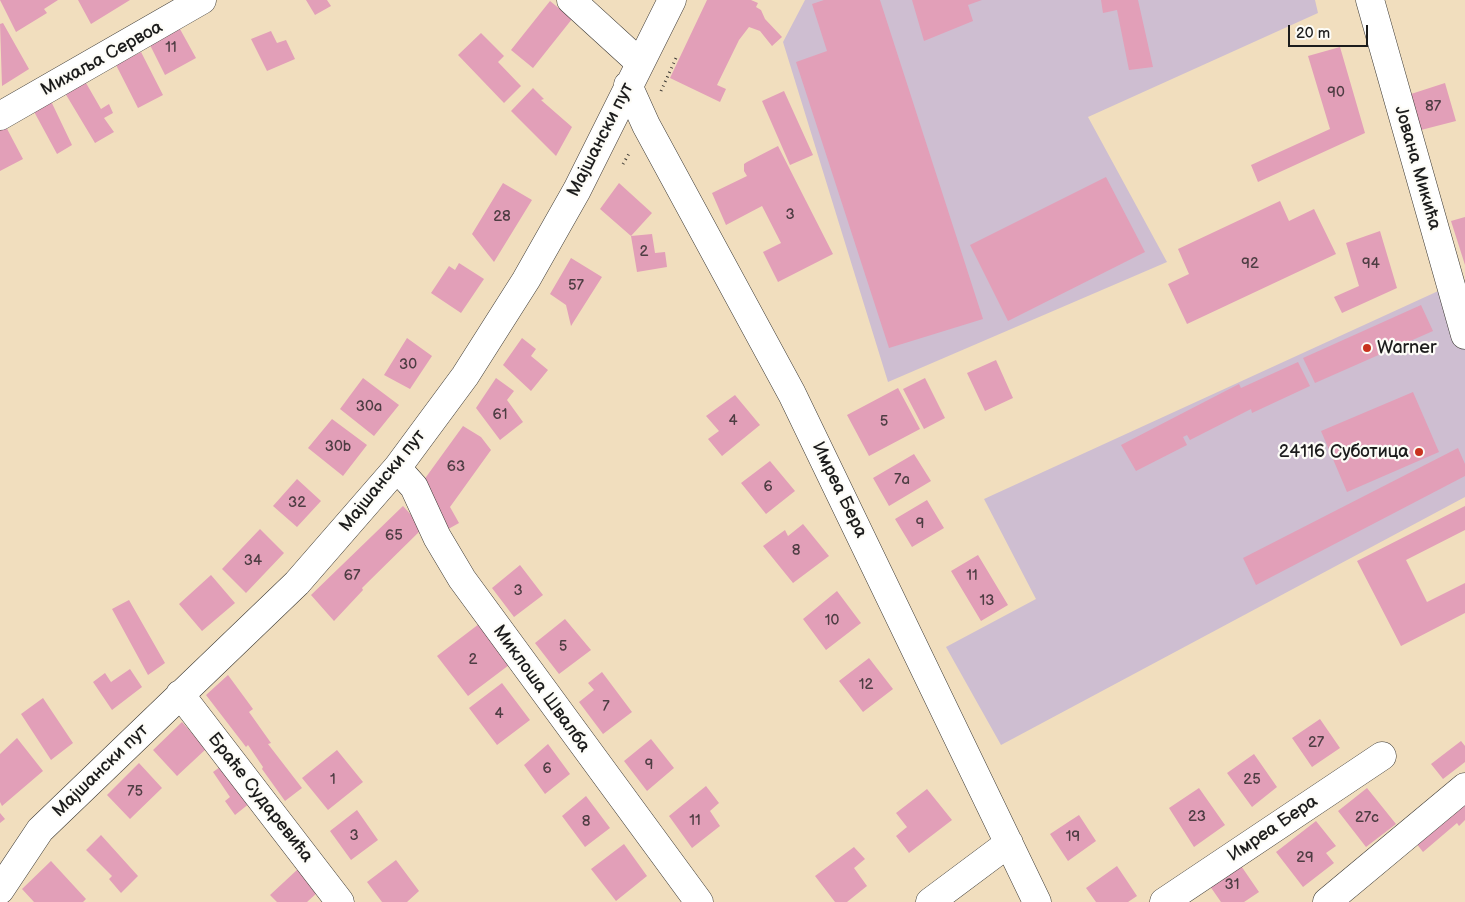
<!DOCTYPE html>
<meta charset="utf-8">
<style>
body{margin:0}
#map{position:relative;width:1465px;height:902px;overflow:hidden;background:#f1debe;font-family:"Balsamiq Sans",sans-serif}
canvas{display:block}
.scale{position:absolute;left:1288px;top:25px;width:80px;height:22px;box-sizing:border-box;border:2px solid #1c1c1c;border-top:0;padding-left:6px;font-size:15px;line-height:18px;white-space:nowrap;color:#1c1c1c;-webkit-text-stroke:4px #fdfcf7;paint-order:stroke}
</style>
<div id="map">
<canvas width="1465" height="902"></canvas>
<div class="scale">20 m</div>
</div>
<script>
const context = document.querySelector('canvas').getContext('2d');
context.lineJoin = 'round';
function fillPath(path, color) { context.fillStyle = color; context.fill(path, 'evenodd'); }
function stroke(path, color, width, dash) { context.strokeStyle = color; context.lineWidth = width; context.lineCap = dash ? 'butt' : 'round'; context.setLineDash(dash || []); context.stroke(path); }
function label(font, color, halo, rows, align = 'center') {
  context.font = font + ' "Balsamiq Sans",sans-serif'; context.lineWidth = 4.5; context.setLineDash([]); context.textBaseline = 'middle'; context.strokeStyle = halo; context.fillStyle = color; for (const [text, x, y, turn = 0] of rows) {
    context.save(); context.translate(x, y); context.rotate((+turn || 0) * Math.PI / 180); context.textAlign = isNaN(turn) ? turn : align; if (halo) context.strokeText(text, 0, 0); context.fillText(text, 0, 0); context.restore();
  }
}
fillPath(new Path2D(`
 M 805,0 L 1315,0 L 1318,13 L 1088,117 L 1167,262 L 888,382 L 783,42 Z
 M 1447,287 L 1465,349 L 1465,497 L 1001,745 L 946,647 L 1036,599 L 984,499 Z`), '#cebed1');
fillPath(new Path2D(`
 M 0,0 L 58,0 L 44,9 L 47,13 L 16,32 Z
 M 78,0 L 130,0 L 91,24 Z
 M 306,0 L 327,0 L 331,6 L 315,15 Z
 M 707,0 L 751,0 L 758,3 L 756,7 L 761,10 L 765,19 L 782,37 L 772,46 L 760,31 L 749,27 L 739,40 L 717,85 L 726,89 L 720,102 L 670,78 Z
 M 824,0 L 880,0 L 983,319 L 889,348 L 796,62 L 827,51 L 812,4 Z
 M 912,0 L 982,0 L 968,5 L 973,21 L 924,41 Z
 M 1101,0 L 1138,0 L 1153,67 L 1129,70 L 1117,10 L 1103,13 Z
 M 550,1 L 572,19 L 533,68 L 511,50 Z
 M 175,20 L 196,58 L 165,75 L 146,37 Z
 M 3,23 L 29,69 L 2,86 L 0,24 Z
 M 271,31 L 277,43 L 286,40 L 295,59 L 267,71 L 251,39 Z
 M 481,33 L 504,56 L 498,62 L 521,86 L 504,103 L 458,55 Z
 M 1340,47 L 1365,133 L 1258,182 L 1251,165 L 1330,129 L 1308,56 Z
 M 141,52 L 163,95 L 138,108 L 116,65 Z
 M 82,76 L 101,109 L 109,104 L 113,113 L 104,118 L 114,132 L 95,143 L 62,88 Z
 M 1445,83 L 1456,121 L 1421,130 L 1411,94 Z
 M 533,88 L 544,99 L 541,100 L 572,127 L 556,156 L 511,111 Z
 M 784,91 L 813,155 L 790,165 L 762,101 Z
 M 49,97 L 72,145 L 57,154 L 31,106 Z
 M 5,125 L 23,159 L 0,171 L 0,128 Z
 M 778,146 L 833,254 L 778,282 L 763,252 L 781,243 L 762,206 L 726,225 L 712,193 L 747,176 L 744,171 L 744,164 L 747,162 Z
 M 1106,177 L 1145,252 L 1008,321 L 970,245 Z
 M 503,183 L 532,200 L 494,262 L 472,234 Z
 M 619,183 L 652,213 L 631,236 L 652,234 L 655,253 L 665,252 L 667,267 L 637,272 L 631,236 L 600,209 Z
 M 1280,201 L 1289,221 L 1314,209 L 1336,254 L 1187,324 L 1168,284 L 1189,274 L 1178,249 Z
 M 1465,217 L 1465,265 L 1451,221 Z
 M 1380,231 L 1397,288 L 1342,313 L 1334,297 L 1359,286 L 1346,243 Z
 M 571,258 L 602,277 L 571,326 L 566,305 L 550,294 Z
 M 459,263 L 484,279 L 461,313 L 431,293 L 449,266 L 455,270 Z
 M 1421,305 L 1433,331 L 1315,383 L 1303,358 Z
 M 407,338 L 432,356 L 410,389 L 384,375 Z
 M 522,338 L 536,349 L 531,356 L 548,370 L 531,391 L 503,365 Z
 M 996,360 L 1013,398 L 985,411 L 967,373 Z
 M 1298,362 L 1310,386 L 1252,413 L 1251,409 L 1190,440 L 1187,435 L 1183,437 L 1187,445 L 1136,471 L 1121,445 L 1239,384 L 1241,388 Z
 M 363,378 L 399,405 L 374,436 L 340,409 Z
 M 496,378 L 514,391 L 507,400 L 523,422 L 500,440 L 476,408 Z
 M 925,378 L 945,418 L 924,429 L 903,389 Z
 M 898,388 L 920,429 L 869,456 L 847,415 Z
 M 1413,392 L 1439,452 L 1347,492 L 1321,431 Z
 M 735,395 L 760,425 L 722,456 L 708,439 L 719,431 L 706,416 Z
 M 332,419 L 367,445 L 343,476 L 308,448 Z
 M 463,426 L 481,437 L 491,450 L 450,507 L 459,523 L 443,532 L 421,484 Z
 M 1458,448 L 1465,464 L 1465,476 L 1256,585 L 1243,558 Z
 M 914,454 L 931,481 L 889,506 L 873,478 Z
 M 770,461 L 795,491 L 766,514 L 741,483 Z
 M 297,479 L 321,501 L 297,527 L 273,506 Z
 M 927,500 L 944,528 L 912,547 L 895,519 Z
 M 403,506 L 423,528 L 362,588 L 363,590 L 334,621 L 311,595 Z
 M 1465,506 L 1465,530 L 1406,560 L 1427,602 L 1465,583 L 1465,613 L 1401,646 L 1357,561 Z
 M 803,524 L 829,556 L 793,583 L 763,546 L 785,530 L 788,536 Z
 M 260,529 L 284,553 L 246,593 L 222,569 Z
 M 978,555 L 1008,605 L 981,621 L 951,571 Z
 M 520,565 L 543,595 L 514,617 L 492,588 Z
 M 211,575 L 235,603 L 202,631 L 179,604 Z
 M 837,591 L 861,623 L 826,650 L 803,619 Z
 M 129,600 L 165,663 L 148,675 L 112,609 Z
 M 565,619 L 591,650 L 559,674 L 535,643 Z
 M 479,624 L 509,665 L 468,696 L 437,656 Z
 M 869,658 L 893,689 L 863,712 L 839,681 Z
 M 130,669 L 142,687 L 112,710 L 93,682 L 105,673 L 111,682 Z
 M 602,672 L 632,712 L 603,734 L 579,702 L 594,690 L 588,683 Z
 M 228,675 L 253,709 L 249,712 L 271,743 L 268,744 L 302,788 L 285,801 L 262,769 L 263,767 L 248,745 L 246,747 L 206,695 Z
 M 502,683 L 530,720 L 497,745 L 469,708 Z
 M 43,698 L 73,743 L 51,760 L 21,714 Z
 M 1320,719 L 1340,748 L 1312,767 L 1292,738 Z
 M 182,722 L 206,749 L 177,776 L 153,750 Z
 M 17,738 L 43,771 L 2,806 L 0,802 L 0,754 Z
 M 651,739 L 674,768 L 647,791 L 624,761 Z
 M 1461,741 L 1465,746 L 1465,762 L 1443,779 L 1431,764 Z
 M 548,744 L 570,774 L 545,794 L 524,765 Z
 M 337,750 L 363,782 L 328,810 L 302,778 Z
 M 1254,754 L 1277,787 L 1252,807 L 1227,773 Z
 M 227,762 L 255,799 L 235,815 L 225,801 L 230,797 L 213,772 Z
 M 139,763 L 162,788 L 130,819 L 107,795 Z
 M 706,786 L 719,803 L 710,811 L 720,826 L 692,848 L 669,816 Z
 M 1199,788 L 1225,825 L 1194,847 L 1169,808 Z
 M 1367,788 L 1396,824 L 1366,847 L 1338,811 Z
 M 927,789 L 952,820 L 909,853 L 896,836 L 907,827 L 896,813 Z
 M 1465,794 L 1465,820 L 1459,826 L 1457,823 L 1423,852 L 1412,838 Z
 M 586,796 L 610,828 L 585,847 L 562,816 Z
 M 357,810 L 378,840 L 351,860 L 330,831 Z
 M 0,813 L 5,819 L 0,823 Z
 M 1079,815 L 1096,841 L 1068,861 L 1050,834 Z
 M 1316,821 L 1336,846 L 1326,853 L 1334,863 L 1303,887 L 1276,852 Z
 M 101,835 L 138,876 L 121,893 L 109,879 L 112,876 L 86,850 Z
 M 624,844 L 647,876 L 616,901 L 591,869 Z
 M 854,847 L 865,859 L 854,868 L 867,886 L 847,902 L 835,902 L 815,876 Z
 M 1235,857 L 1259,892 L 1244,902 L 1221,902 L 1205,879 Z
 M 396,860 L 419,891 L 407,902 L 382,902 L 367,882 Z
 M 51,861 L 86,899 L 83,902 L 34,902 L 22,889 Z
 M 1117,866 L 1137,896 L 1128,902 L 1096,902 L 1086,888 Z
 M 298,869 L 318,892 L 307,902 L 277,902 L 270,895 Z`), '#e29fb8');
const minor = new Path2D(`
 M 571,0 L 640,63
 M 1370,0 L 1465,335
 M 628,85 L 646,125 L 792,394 L 1037,902
 M 0,116 L 202,0
 M 397,468 L 414,487 L 437,537 L 462,579 L 699,902
 M 180,694 L 340,902
 M 0,890 L 40,830 L 297,583 L 397,468 L 465,376 L 526,280 L 577,190 L 672,0
 M 930,902 L 1009,843
 M 1164,902 L 1382,756
 M 1327,902 L 1465,787`);
stroke(minor, '#3c3934', 29);
stroke(new Path2D(`
 M 661,91 L 676,58
 M 623,164 L 630,152`), '#3c3934', 3, [1, 4]);
stroke(minor, '#fff', 28);
for (const [x, y, r, color] of [
 [1367,348,5,"#c8321e"],
 [1419,452,5,"#c8321e"]
]) { const dot = new Path2D(); dot.arc(x, y, r, 0, 2 * Math.PI); context.fillStyle = color; context.fill(dot); stroke(dot, '#fdfcf7', 2); }
label('15px', '#4e3d43', null, [
 ["11",171,48],
 ["90",1336,93],
 ["87",1433,107],
 ["3",790,215],
 ["28",502,217],
 ["2",644,252],
 ["92",1250,264],
 ["94",1371,264],
 ["57",576,286],
 ["30",408,365],
 ["30a",369,407],
 ["61",500,415],
 ["4",733,421],
 ["5",884,422],
 ["30b",338,447],
 ["63",456,467],
 ["7a",902,480],
 ["6",768,487],
 ["32",297,503],
 ["9",920,524],
 ["65",394,536],
 ["8",796,551],
 ["34",253,561],
 ["67",352,576],
 ["11",972,576],
 ["3",518,591],
 ["13",987,601],
 ["10",832,621],
 ["5",563,647],
 ["2",473,660],
 ["12",866,685],
 ["7",606,707],
 ["4",499,714],
 ["27",1316,743],
 ["9",649,765],
 ["6",547,769],
 ["1",333,780],
 ["25",1252,780],
 ["75",135,792],
 ["23",1197,817],
 ["27c",1367,818],
 ["11",695,821],
 ["8",586,822],
 ["3",354,836],
 ["19",1073,837],
 ["29",1305,858],
 ["31",1232,885]
]);
label('18px', '#1c1c1c', '#fdfcf7', [
 ["Михаља Сервоа",102,59,-29],
 ["Мајшански пут",601,140,-63],
 ["Јована Микића",1417,168,74],
 ["Мајшански пут",383,481,-51],
 ["Имреа Бера",839,490,64],
 ["Миклоша Швалба",541,689,54],
 ["Мајшански пут",101,771,-44],
 ["Браће Сударевића",260,798,52],
 ["Имреа Бера",1273,829,-34]
]);
label('18px', '#1c1c1c', '#fdfcf7', [
 ["Warner",1377,348],
 ["24116 Суботица",1409,452,"right"]
], 'left');
</script>
